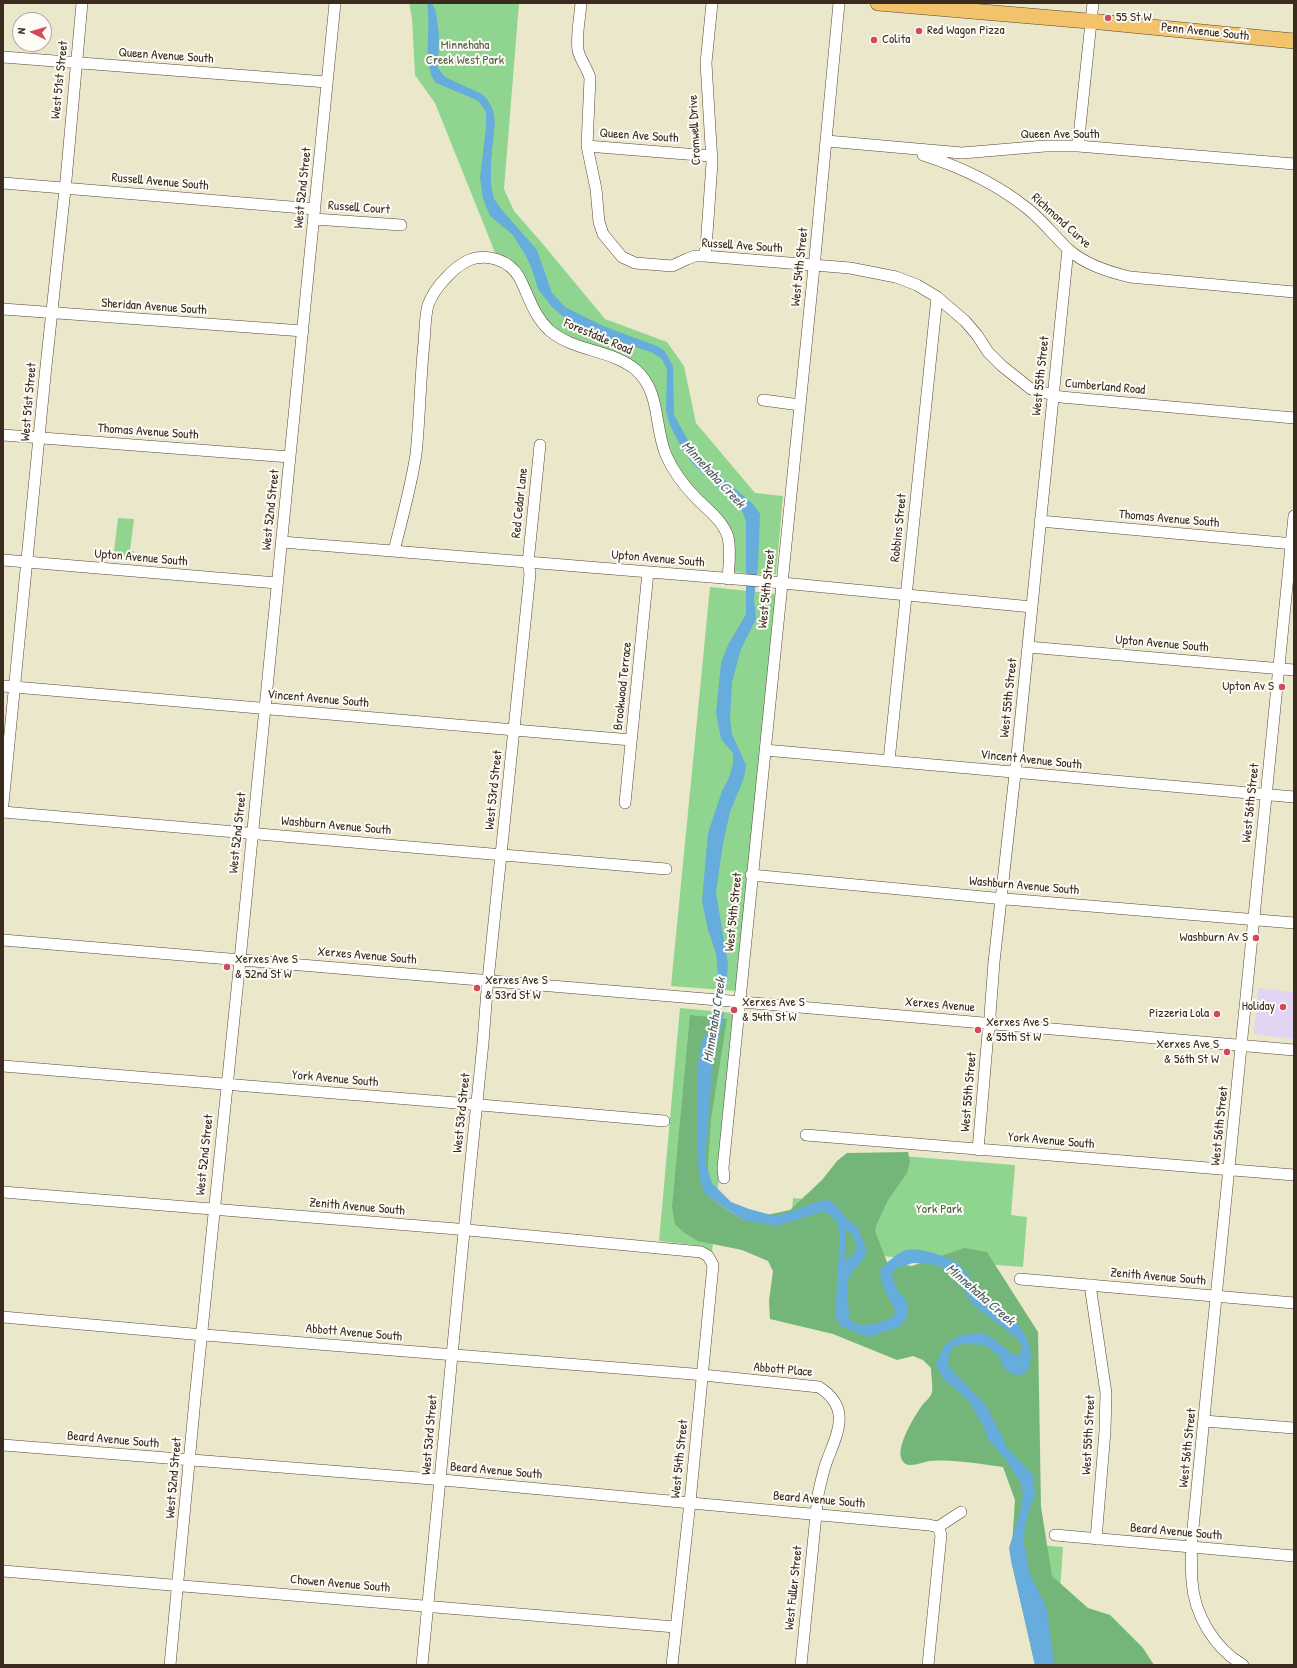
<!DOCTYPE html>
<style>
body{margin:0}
#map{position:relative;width:1297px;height:1668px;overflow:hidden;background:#ebe7ca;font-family:"Patrick Hand",sans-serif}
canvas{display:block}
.frame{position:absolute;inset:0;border:4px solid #3b2a1e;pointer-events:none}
.north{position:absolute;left:12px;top:12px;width:40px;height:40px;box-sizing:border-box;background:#fdfcf7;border:1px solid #afa8a0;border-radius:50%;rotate:275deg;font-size:11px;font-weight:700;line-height:16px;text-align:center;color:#3b2a1e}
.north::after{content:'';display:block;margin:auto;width:14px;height:18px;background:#d1495b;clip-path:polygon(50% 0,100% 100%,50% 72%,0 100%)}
</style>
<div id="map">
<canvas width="1297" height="1668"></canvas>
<div class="frame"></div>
<div class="north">N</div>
</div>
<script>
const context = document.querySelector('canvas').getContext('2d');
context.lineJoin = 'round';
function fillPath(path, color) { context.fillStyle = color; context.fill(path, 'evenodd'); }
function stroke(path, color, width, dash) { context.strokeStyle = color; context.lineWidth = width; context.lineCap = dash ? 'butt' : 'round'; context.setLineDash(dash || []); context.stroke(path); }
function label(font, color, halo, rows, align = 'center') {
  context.font = font + ' "Patrick Hand",sans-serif'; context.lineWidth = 4; context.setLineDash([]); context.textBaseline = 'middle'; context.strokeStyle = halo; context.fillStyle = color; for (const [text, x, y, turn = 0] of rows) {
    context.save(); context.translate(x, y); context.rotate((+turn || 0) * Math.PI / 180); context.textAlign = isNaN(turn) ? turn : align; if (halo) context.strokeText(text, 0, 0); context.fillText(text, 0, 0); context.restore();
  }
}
fillPath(new Path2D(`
 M 1258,988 L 1294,992 L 1294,1039 L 1254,1034 Z`), '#e2d4f3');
fillPath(new Path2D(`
 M 409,3 L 519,3 L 504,189 L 514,211 L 542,243 L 605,319 L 667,342 L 684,366 L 696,423 L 755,493 L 783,496 L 776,574 L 769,575 L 734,572 L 727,535 L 685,487 L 636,370 L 551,332 L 519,277 L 496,255 L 435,103 L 415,75 L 412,18 Z
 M 118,518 L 134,519 L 130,551 L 134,551 L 133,561 L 113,560 Z
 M 710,587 L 777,594 L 736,991 L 671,986 Z
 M 680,1008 L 734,1013 L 712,1253 L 701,1246 L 659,1241 Z
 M 877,1154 L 1015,1165 L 1011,1215 L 1027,1217 L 1023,1267 L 789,1249 L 793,1198 L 824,1201 Z
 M 1024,1544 L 1063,1547 L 1056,1649 Z`), '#90d58f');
fillPath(new Path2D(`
 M 690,1015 L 727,1019 L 711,1119 L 706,1195 L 743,1220 L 790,1210 L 822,1180 L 837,1161 L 847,1153 L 908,1152 L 910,1162 L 907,1173 L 888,1200 L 876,1226 L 875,1231 L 887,1262 L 912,1266 L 964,1248 L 987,1252 L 1038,1332 L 1041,1507 L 1052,1576 L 1088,1608 L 1110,1615 L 1143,1648 L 1154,1665 L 1035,1665 L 1011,1560 L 1015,1500 L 1003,1467 C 979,1464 954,1459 930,1461 C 921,1462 907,1470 902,1460 C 895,1448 914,1417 921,1407 C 924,1402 930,1399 932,1392 C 933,1385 931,1375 931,1368 L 923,1360 L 913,1356 L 897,1360 L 833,1334 L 770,1319 L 769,1301 L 773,1271 L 768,1261 L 742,1250 L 698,1241 L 683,1232 L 675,1224 L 672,1207 Z`), '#74b67a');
fillPath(new Path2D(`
 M 427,3 L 432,3 L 436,12 L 439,34 L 438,68 L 445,77 L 482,94 L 487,99 L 493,110 L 495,122 L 491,162 L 491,185 L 494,199 L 502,210 L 537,250 L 552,293 L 565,307 L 603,326 L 657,346 L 664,350 L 673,366 L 674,415 L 694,451 L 713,470 L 753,504 L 760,514 L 758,565 L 754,599 L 756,619 L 741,649 L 732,682 L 730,718 L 732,734 L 746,765 L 744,778 L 730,812 L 723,843 L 716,893 L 728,964 L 723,1022 L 713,1059 L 705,1161 L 712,1183 L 731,1202 L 749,1209 L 775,1216 L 787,1213 L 819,1201 L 829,1200 L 837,1206 L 846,1218 L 858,1228 L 867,1252 C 863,1261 856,1267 850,1275 C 845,1284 849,1308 850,1319 C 857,1326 863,1326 873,1324 C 909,1316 892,1309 883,1286 C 881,1281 881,1276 880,1271 C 884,1264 899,1252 906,1250 C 920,1247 948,1256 958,1264 C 967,1272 972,1282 980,1290 C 995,1306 1014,1315 1025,1335 C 1031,1345 1037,1376 1016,1375 C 1013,1374 1009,1371 1005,1370 L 999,1356 L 985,1345 L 962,1344 L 952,1348 L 949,1354 L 948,1366 L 986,1405 L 1008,1449 L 1033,1475 L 1035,1495 L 1025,1523 L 1024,1544 L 1030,1574 L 1047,1609 L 1054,1665 L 1035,1665 L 1011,1560 L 1009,1548 L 1020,1513 L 1023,1496 L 1021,1483 L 1003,1456 L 987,1438 L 984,1427 L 968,1400 L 943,1378 L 936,1364 C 939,1358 942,1349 946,1344 C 956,1335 975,1330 987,1335 C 997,1340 1004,1349 1014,1355 L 1021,1354 C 1024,1347 1021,1345 1018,1339 L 972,1304 L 962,1287 L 946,1269 L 931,1264 L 913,1263 L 897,1268 L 891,1274 L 899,1293 L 907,1301 L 907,1316 L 903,1324 L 896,1328 L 868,1337 L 841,1326 L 835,1316 L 840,1237 L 837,1221 L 824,1211 L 777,1226 L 743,1220 L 706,1195 L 700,1181 L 697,1153 L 697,1067 L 703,1038 L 711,1030 L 715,1020 L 719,987 L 716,953 L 708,930 L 702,901 L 708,833 L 722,791 L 729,778 L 733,763 L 733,753 L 721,739 L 716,713 L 721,663 L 728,645 L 746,614 L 746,521 L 743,513 L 737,505 L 693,464 L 682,449 L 670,425 L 666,411 L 667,369 L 662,359 L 651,352 L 589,332 L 572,324 L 552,307 L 538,289 L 532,269 L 525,254 L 512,234 L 490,216 L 483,199 L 480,178 L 486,127 L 486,112 L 479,102 L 472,98 L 436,83 C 421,64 432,28 427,3 ZM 847,1230 C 852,1233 858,1243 856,1250 C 854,1254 848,1259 845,1262 L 845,1231 Z`), '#66acdc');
fillPath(new Path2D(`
 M 716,990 L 727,990 L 726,1012 L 714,1011 Z`), '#ebe7ca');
const minor = new Path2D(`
 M 581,3 C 580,18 576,35 578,50 C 580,60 587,67 590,78 L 587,146 L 596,189 L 599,222 L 603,234 L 622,257 L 635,263 L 672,266 L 687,259 L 695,256 L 704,256 L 850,268 L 896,277 L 917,285 L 937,297 L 965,321 L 977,335 L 988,352 L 1002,366 L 1031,389 L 1061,397 L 1294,418
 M 3,57 L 327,82
 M 827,141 L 962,153 L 1045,146 L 1078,146 L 1294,164
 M 587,146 L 711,156
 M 1078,146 L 1093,3
 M 923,155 C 961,167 997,184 1028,209 C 1043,221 1055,237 1069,250 C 1086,265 1109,272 1130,277 L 1294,292
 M 3,183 L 315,209
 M 314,219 L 401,225
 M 704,256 L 706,248 L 712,163 L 706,63 L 712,3
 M 3,309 L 303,331
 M 763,400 L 800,405
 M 3,435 L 290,457
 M 1040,521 L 1294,544
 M 282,542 L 772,582 L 1032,607
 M 394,551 C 402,519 411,487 416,454 C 420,417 420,380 424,343 C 425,331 425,316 428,305 C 432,295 438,286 445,279 C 451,272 461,264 469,260 C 487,253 509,260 519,277 C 529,296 533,315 549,330 C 574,352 611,349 636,370 C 661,392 654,427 666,455 C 673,471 684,486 697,499 C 708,510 723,521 728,537 C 731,551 729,565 728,579
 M 3,560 L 277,583
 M 1028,647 L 1294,670
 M 3,686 L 631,740
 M 765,750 L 1294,797
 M 889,761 L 937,297
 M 625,803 L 648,572
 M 3,804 L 45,376 L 66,180 L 82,3
 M 3,812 L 666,869
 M 751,875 L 994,898 L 1294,923
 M 3,940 C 433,977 864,1011 1294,1050
 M 3,1066 L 469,1104 L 664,1121
 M 806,1135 L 1294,1175
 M 978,1150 L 988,1033 L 991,1023 L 990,1015 L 994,962 L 1016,765 L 1068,249
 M 724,1178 L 723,1168 L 815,257 L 839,3
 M 3,1192 L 457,1229 L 701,1252 L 708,1256 L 713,1265 L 690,1502 L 672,1665
 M 1020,1279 L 1294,1303
 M 1090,1285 L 1106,1393 L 1105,1431 L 1096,1539
 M 3,1317 L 192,1334 L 693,1374 L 819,1387 C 850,1407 839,1430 828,1458 C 823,1470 821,1482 818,1495 L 801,1665
 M 1204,1421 L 1294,1428
 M 3,1445 L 432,1479 L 929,1525 L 938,1527
 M 938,1527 L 961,1512
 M 1055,1535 L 1294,1556
 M 3,1571 L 675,1627
 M 170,1665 L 195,1399 L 240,960 L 335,3
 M 422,1665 L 470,1170 L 483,1043 L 487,990 L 530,574 L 528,563 L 540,445
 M 928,1665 L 941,1535 L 938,1527
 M 1243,1665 C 1214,1648 1194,1614 1192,1581 C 1191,1570 1192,1559 1191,1548 L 1294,516`);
const major = new Path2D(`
 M 878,3 L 1100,22 L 1294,41`);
stroke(minor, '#554638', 12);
stroke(major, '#554638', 16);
stroke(minor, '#fff', 11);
stroke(major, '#f2c36a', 15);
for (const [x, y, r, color] of [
 [1108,18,4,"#d1495b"],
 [919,31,4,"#d1495b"],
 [874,40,4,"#d1495b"],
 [1282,687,4,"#d1495b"],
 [1256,938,4,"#d1495b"],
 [227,967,4,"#d1495b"],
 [477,988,4,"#d1495b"],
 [1283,1007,4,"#d1495b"],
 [734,1010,4,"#d1495b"],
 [1217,1014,4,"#d1495b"],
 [978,1030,4,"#d1495b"],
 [1227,1052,4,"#d1495b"]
]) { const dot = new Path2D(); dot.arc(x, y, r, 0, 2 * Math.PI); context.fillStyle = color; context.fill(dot); stroke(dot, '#fdfcf7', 1.5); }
label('13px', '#3b2a1e', '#fdfcf7', [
 ["55 St W",1116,18],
 ["Red Wagon Pizza",927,31],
 ["Colita",882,40],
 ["Upton Av S",1274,687,"right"],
 ["Washburn Av S",1248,938,"right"],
 ["Xerxes Ave S",235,960],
 ["& 52nd St W",235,975],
 ["Xerxes Ave S",485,981],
 ["& 53rd St W",485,996],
 ["Xerxes Ave S",742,1003],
 ["& 54th St W",742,1018],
 ["Holiday",1275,1007,"right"],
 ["Pizzeria Lola",1209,1014,"right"],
 ["Xerxes Ave S",986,1023],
 ["& 55th St W",986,1038],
 ["Xerxes Ave S",1219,1045,"right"],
 ["& 56th St W",1219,1060,"right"]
], 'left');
label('13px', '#3b2a1e', '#fdfcf7', [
 ["Penn Avenue South",1205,32,6],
 ["Queen Avenue South",166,56,4],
 ["West 51st Street",60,80,-84],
 ["Cromwell Drive",695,130,-93],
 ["Queen Ave South",1060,135],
 ["Queen Ave South",639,136,4],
 ["Russell Avenue South",160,182,5],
 ["West 52nd Street",303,188,-84],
 ["Russell Court",359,208,4],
 ["Richmond Curve",1061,221,42],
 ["Russell Ave South",742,246,4],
 ["West 54th Street",800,267,-84],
 ["Sheridan Avenue South",154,307,4],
 ["Forestdale Road",598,337,23],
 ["West 55th Street",1041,376,-84],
 ["Cumberland Road",1105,387,5],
 ["West 51st Street",29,402,-85],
 ["Thomas Avenue South",148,432,4],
 ["Red Cedar Lane",520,503,-84],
 ["West 52nd Street",271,510,-84],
 ["Thomas Avenue South",1169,519,5],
 ["Robbins Street",899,528,-84],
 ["Upton Avenue South",141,558,5],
 ["Upton Avenue South",658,559,5],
 ["West 54th Street",767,589,-84],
 ["Upton Avenue South",1162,644,5],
 ["Brookwood Terrace",623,686,-84],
 ["West 55th Street",1009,698,-84],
 ["Vincent Avenue South",318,699,5],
 ["Vincent Avenue South",1031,760,6],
 ["West 53rd Street",494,790,-84],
 ["West 56th Street",1251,803,-84],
 ["Washburn Avenue South",336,826,5],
 ["West 52nd Street",238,833,-84],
 ["Washburn Avenue South",1024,886,5],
 ["West 54th Street",734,912,-84],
 ["Xerxes Avenue South",367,956,5],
 ["Xerxes Avenue",940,1005,5],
 ["York Avenue South",335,1079,5],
 ["West 55th Street",969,1092,-85],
 ["West 53rd Street",462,1113,-84],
 ["West 56th Street",1220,1126,-84],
 ["York Avenue South",1051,1141,5],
 ["West 52nd Street",205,1155,-84],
 ["Zenith Avenue South",357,1207,5],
 ["Zenith Avenue South",1158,1277,5],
 ["Abbott Avenue South",354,1333,5],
 ["Abbott Place",783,1370,5],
 ["West 53rd Street",430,1435,-85],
 ["West 55th Street",1089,1435,-87],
 ["Beard Avenue South",113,1440,5],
 ["West 56th Street",1188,1448,-84],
 ["West 54th Street",680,1459,-84],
 ["Beard Avenue South",496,1471,5],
 ["West 52nd Street",174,1478,-85],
 ["Beard Avenue South",819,1500,5],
 ["Beard Avenue South",1176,1532,5],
 ["Chowen Avenue South",340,1584,5],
 ["West Fuller Street",794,1588,-84]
]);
label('13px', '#545d40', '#fdfcf7', [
 ["Minnehaha",465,46],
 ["Creek West Park",465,61],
 ["York Park",939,1210]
]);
label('italic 14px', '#4c5e6a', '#fdfcf7', [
 ["Minnehaha Creek",713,475,47],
 ["Minnehaha Creek",715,1020,-81],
 ["Minnehaha Creek",980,1295,41]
]);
</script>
